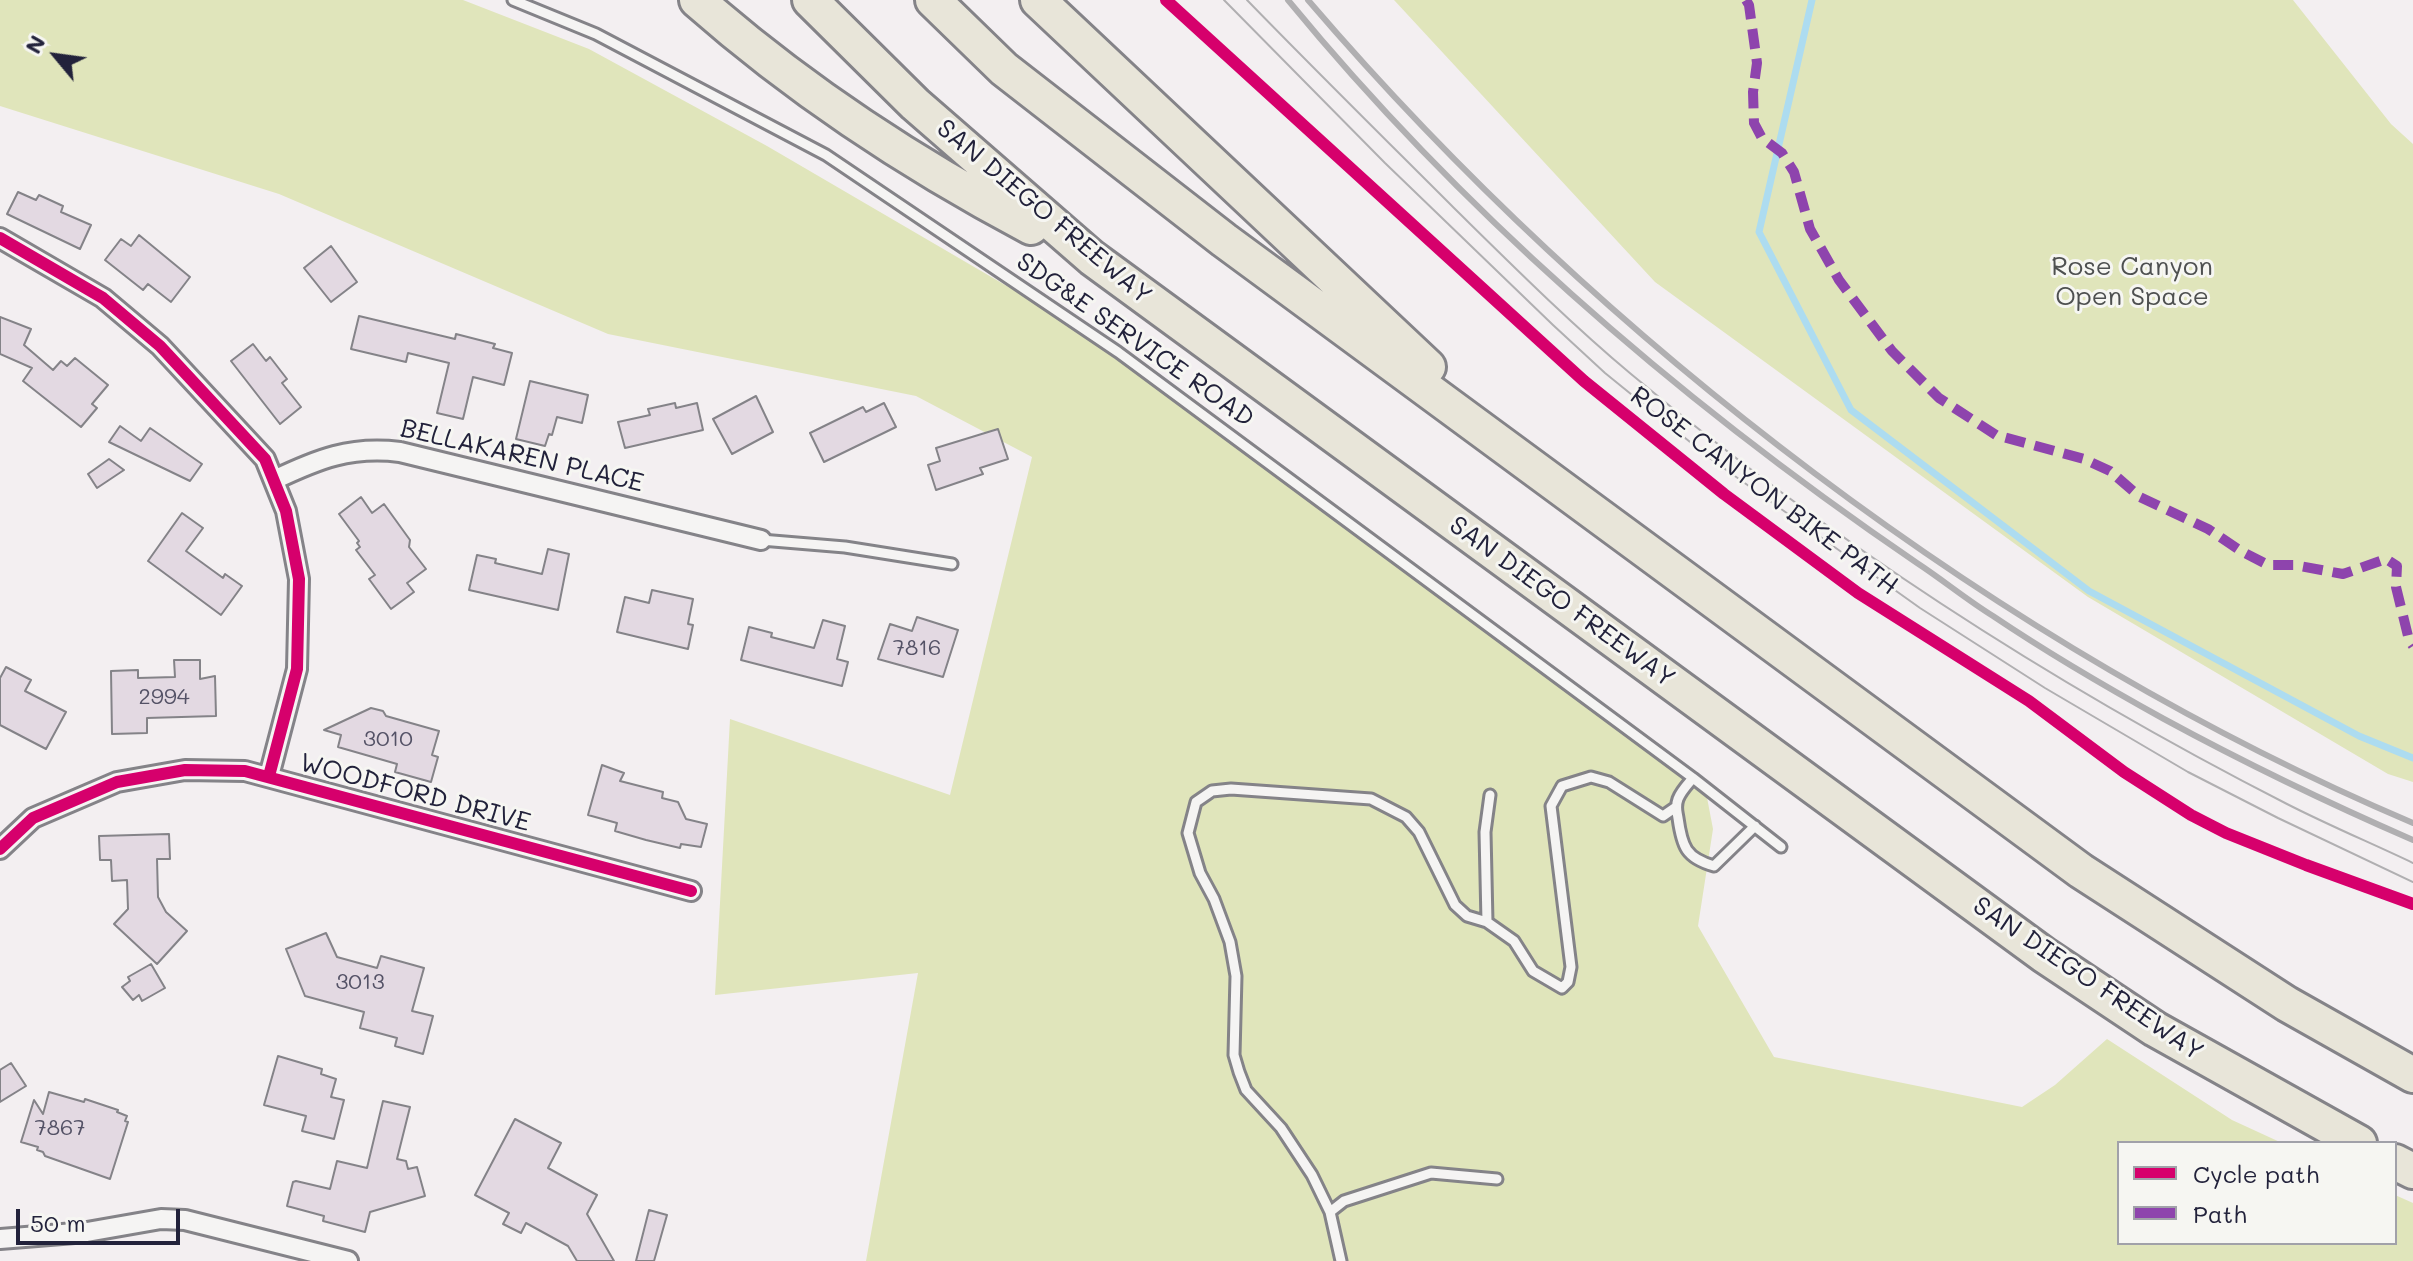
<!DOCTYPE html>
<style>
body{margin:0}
#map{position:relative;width:2413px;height:1261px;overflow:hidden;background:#f3eff1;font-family:Mali,sans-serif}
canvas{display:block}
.legend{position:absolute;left:2117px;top:1141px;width:280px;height:104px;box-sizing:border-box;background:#f6f6f2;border:2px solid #a1a1a9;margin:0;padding:10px 14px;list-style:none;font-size:24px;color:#22223b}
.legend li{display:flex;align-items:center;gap:16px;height:40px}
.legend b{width:40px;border:2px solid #a1a1a9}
.north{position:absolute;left:16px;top:16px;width:80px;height:80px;-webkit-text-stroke:6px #f6f6f2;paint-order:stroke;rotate:299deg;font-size:22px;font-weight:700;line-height:32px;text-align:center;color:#22223b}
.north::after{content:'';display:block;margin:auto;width:28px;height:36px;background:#22223b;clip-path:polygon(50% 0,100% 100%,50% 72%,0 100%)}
.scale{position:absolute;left:16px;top:1209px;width:164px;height:36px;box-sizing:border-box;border:4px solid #22223b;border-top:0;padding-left:10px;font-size:24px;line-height:28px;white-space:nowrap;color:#22223b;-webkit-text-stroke:6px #f6f6f2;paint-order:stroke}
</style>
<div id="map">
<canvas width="2413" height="1261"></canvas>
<ul class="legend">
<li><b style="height:10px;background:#d6006c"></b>Cycle path</li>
<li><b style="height:10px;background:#8e44ad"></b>Path</li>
</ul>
<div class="north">N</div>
<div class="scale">50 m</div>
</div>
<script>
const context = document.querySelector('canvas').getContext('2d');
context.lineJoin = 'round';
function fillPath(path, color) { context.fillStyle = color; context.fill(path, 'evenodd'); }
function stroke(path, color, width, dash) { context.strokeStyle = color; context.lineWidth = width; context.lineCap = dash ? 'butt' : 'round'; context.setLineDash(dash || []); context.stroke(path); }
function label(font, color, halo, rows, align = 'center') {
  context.font = font + ' Mali,sans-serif'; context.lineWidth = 6; context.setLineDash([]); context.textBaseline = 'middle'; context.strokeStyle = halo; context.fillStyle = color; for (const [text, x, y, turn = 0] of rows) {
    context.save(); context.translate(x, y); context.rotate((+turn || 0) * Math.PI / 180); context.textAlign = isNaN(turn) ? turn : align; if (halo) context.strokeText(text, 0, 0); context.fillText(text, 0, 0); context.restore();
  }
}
fillPath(new Path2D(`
 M 0,0 L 463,0 L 589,49 L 767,146 L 1065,320 L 1705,787 L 1713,829 L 1698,926 L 1774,1057 L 2022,1107 L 2055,1085 L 2107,1039 L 2232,1120 L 2282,1143 L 2119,1143 L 2119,1243 L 2395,1243 L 2395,1195 L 2413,1203 L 2413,1261 L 866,1261 L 918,973 L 715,995 L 730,719 L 950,795 L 1032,457 L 916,396 L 608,334 L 279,194 L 0,106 Z
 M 1394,0 L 2293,0 L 2391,124 L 2413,144 L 2413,782 L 2388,774 L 2088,597 L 1655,282 Z`), '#e0e5bb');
stroke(new Path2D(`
 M 1812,0 L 1759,232 L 1851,410 L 2089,591 L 2359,736 L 2413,758`), '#addcf0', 7);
const building = new Path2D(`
 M 18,192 L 36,200 L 39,195 L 63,206 L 61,212 L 91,225 L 80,249 L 7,214 Z
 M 139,235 L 190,277 L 171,302 L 148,284 L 143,290 L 105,260 L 121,239 L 131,246 Z
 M 331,246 L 357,282 L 331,302 L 304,268 Z
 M 359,316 L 455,339 L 456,334 L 495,344 L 493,348 L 512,353 L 504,385 L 473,377 L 463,419 L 437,413 L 449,363 L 408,353 L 406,362 L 351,349 Z
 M 0,317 L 31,329 L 24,345 L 53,370 L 61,361 L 67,366 L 75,358 L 108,385 L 92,404 L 97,408 L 81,427 L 23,381 L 32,368 L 0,354 Z
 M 253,344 L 266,361 L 270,357 L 287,379 L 282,383 L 301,407 L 280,424 L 231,361 Z
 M 530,381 L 588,395 L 582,423 L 557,417 L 552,435 L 549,434 L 545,446 L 516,439 Z
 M 756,396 L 773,432 L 732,454 L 713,419 Z
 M 675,403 L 676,408 L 697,403 L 703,430 L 625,448 L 618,422 L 650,415 L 648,409 Z
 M 884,403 L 896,427 L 824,462 L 810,433 L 863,407 L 866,412 Z
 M 120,426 L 141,441 L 150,428 L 202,464 L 190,481 L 109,442 Z
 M 998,429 L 1008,459 L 980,468 L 983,474 L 936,490 L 928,465 L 940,461 L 936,448 Z
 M 109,459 L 124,470 L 97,488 L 88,474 Z
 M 361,497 L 372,513 L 384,504 L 410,540 L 409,547 L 426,569 L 407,583 L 414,592 L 391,609 L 369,579 L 375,575 L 356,550 L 360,547 L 357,543 L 359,541 L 339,514 Z
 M 182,513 L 203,528 L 186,551 L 223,578 L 225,574 L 242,586 L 221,615 L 148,561 Z
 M 548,549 L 569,554 L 558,610 L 469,590 L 477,555 L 496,559 L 495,563 L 542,574 Z
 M 652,590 L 693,599 L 688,624 L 693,625 L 688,649 L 617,632 L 625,597 L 649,603 Z
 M 917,617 L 958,630 L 943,677 L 878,659 L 890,624 L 912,631 Z
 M 823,620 L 845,626 L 837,659 L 848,662 L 842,686 L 741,660 L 749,627 L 772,633 L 771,637 L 814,648 Z
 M 174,660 L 200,660 L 200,679 L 215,676 L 216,716 L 147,718 L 147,733 L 112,734 L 111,671 L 138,670 L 138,678 L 175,677 Z
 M 6,667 L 31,680 L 25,691 L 66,712 L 46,749 L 0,725 L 0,678 Z
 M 371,708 L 383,711 L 386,716 L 439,731 L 432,755 L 438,757 L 431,782 L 395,772 L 397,764 L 338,747 L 341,735 L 324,730 Z
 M 602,765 L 624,773 L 620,781 L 663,792 L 662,798 L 678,802 L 686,819 L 707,824 L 701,847 L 681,844 L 680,848 L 646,840 L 615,831 L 617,823 L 588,815 Z
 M 169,834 L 170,859 L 157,859 L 158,897 L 166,912 L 187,931 L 157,964 L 114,924 L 128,909 L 127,880 L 112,881 L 111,860 L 100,860 L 99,836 Z
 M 326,933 L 337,957 L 377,968 L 381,956 L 424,968 L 412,1011 L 433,1016 L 423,1054 L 395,1046 L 397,1038 L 360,1028 L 364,1012 L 305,996 L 286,949 Z
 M 151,964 L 165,988 L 142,1001 L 139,995 L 133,1000 L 122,987 L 130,981 L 128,977 Z
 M 278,1056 L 322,1069 L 321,1074 L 336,1079 L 331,1097 L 344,1100 L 334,1139 L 302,1131 L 306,1116 L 264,1105 Z
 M 11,1063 L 26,1086 L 0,1102 L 0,1070 Z
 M 49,1092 L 84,1102 L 85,1099 L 118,1110 L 117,1112 L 127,1116 L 125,1121 L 128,1122 L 110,1179 L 45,1156 L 43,1152 L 37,1150 L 38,1147 L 21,1142 L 34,1100 L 43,1114 Z
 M 383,1101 L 410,1107 L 397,1159 L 406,1161 L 408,1169 L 417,1167 L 425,1196 L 370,1212 L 365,1232 L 323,1221 L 324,1216 L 287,1206 L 293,1182 L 296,1181 L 330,1189 L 337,1161 L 367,1168 Z
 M 515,1119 L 561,1143 L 548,1168 L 597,1195 L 587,1214 L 614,1261 L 577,1261 L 568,1246 L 526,1223 L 521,1233 L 503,1224 L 509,1213 L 475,1195 Z
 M 649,1210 L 667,1215 L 654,1261 L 636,1261 Z`);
fillPath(building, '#e3d9e2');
stroke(building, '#848388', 2);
const lane = new Path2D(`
 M 513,0 L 596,34 L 826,155 L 1118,352 L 1693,778 L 1781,847
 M 761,540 L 845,547 L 952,564
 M 1693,778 C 1688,784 1681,791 1678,799 C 1675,807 1677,811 1678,818 C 1682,847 1686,858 1714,866 L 1755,826
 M 1490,795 L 1485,832 L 1487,922 L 1514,941 L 1533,971 L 1562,988 L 1568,982 L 1571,967 L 1551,806 L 1562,786 L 1591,777 L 1609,782 L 1663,816 L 1676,807
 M 1487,922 L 1467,916 L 1455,905 L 1419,832 L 1406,817 L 1371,799 L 1231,789 L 1212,791 L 1196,802 L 1188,833 L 1200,873 L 1214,899 L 1230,942 L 1236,976 L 1234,1055 L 1239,1072 L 1246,1090 L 1281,1128 L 1312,1175 L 1330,1212 L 1344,1201 L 1431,1173 L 1497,1179
 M 1330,1212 L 1341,1261`);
const street = new Path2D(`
 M 0,238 L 103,298 L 160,346 L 265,459 L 286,511 L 299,579 L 297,669 L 269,776
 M 274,480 C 318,459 350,446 400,452 L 761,540
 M 0,849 L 33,818 L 117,782 L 185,770 L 245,771 L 691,891
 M 0,1239 L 87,1232 L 161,1219 L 185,1220 L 348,1261`);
const highway = new Path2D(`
 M 697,0 C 798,89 912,164 1031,227
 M 810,0 L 915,104 L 1092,258 L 2044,955 L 2155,1029 L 2359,1143
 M 933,0 L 1004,69 L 1224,240 L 2081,871 L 2287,1004 L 2413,1075
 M 1038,0 L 1428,367
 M 2395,1162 L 2413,1171`);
stroke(lane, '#848388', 15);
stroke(street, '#848388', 24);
stroke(highway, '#848388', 40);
stroke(lane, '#f5f4f3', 9);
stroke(street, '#f5f4f3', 18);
stroke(highway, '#e8e5d9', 34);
stroke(new Path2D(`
 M 1224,0 L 1385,163 L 1553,325 L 1605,373 L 1711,459 L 1920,608 L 2045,688 L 2188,772 L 2278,818 L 2413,882
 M 1247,0 C 1315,70 1385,139 1454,208 C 1512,265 1569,322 1631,374 C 1832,542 2054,685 2287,804 C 2328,825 2371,843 2413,863`), '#b0afb1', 2);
stroke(new Path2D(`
 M 1288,0 C 1467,218 1684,404 1917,563 C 1943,580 1967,600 1993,616 C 2048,653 2106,687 2164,719 C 2245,763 2328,803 2413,840
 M 1308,0 C 1600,341 1999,647 2413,823`), '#b0afb1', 6);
stroke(new Path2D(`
 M 1746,0 L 1749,5 L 1757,63 L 1753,92 L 1754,123 L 1762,138 L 1782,153 L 1794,172 L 1810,229 L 1839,280 L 1892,351 L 1939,398 L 1996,435 L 2084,459 L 2110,471 L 2140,497 L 2208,529 L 2241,551 L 2268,565 L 2294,565 L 2343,574 L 2386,559 L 2397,566 L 2396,587 L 2409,640 L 2413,646`), '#8e44ad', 10, [20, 10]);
stroke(new Path2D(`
 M 1166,0 L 1584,381 L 1724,494 L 1858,593 L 2029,701 L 2124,772 L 2191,815 L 2226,833 L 2306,865 L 2413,904
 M 0,238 L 103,298 L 160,346 L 265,459 L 286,511 L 299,579 L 297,669 L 269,776
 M 0,849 L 33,818 L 117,782 L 185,770 L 245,771 L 691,891`), '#d6006c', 12);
label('22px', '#545266', null, [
 ["7816",917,648],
 ["2994",164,697],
 ["3010",388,739],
 ["3013",360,982],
 ["7867",60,1128]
]);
label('26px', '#22223b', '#f6f6f2', [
 ["SAN DIEGO FREEWAY",1044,212,40],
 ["SDG&E SERVICE ROAD",1135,340,35],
 ["BELLAKAREN PLACE",522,456,13],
 ["ROSE CANYON BIKE PATH",1764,491,37],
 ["SAN DIEGO FREEWAY",1562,602,36],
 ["WOODFORD DRIVE",415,793,15],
 ["SAN DIEGO FREEWAY",2088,979,34]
]);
label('26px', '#4e5050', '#f6f6f2', [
 ["Rose Canyon",2132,267],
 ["Open Space",2132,297]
]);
</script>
